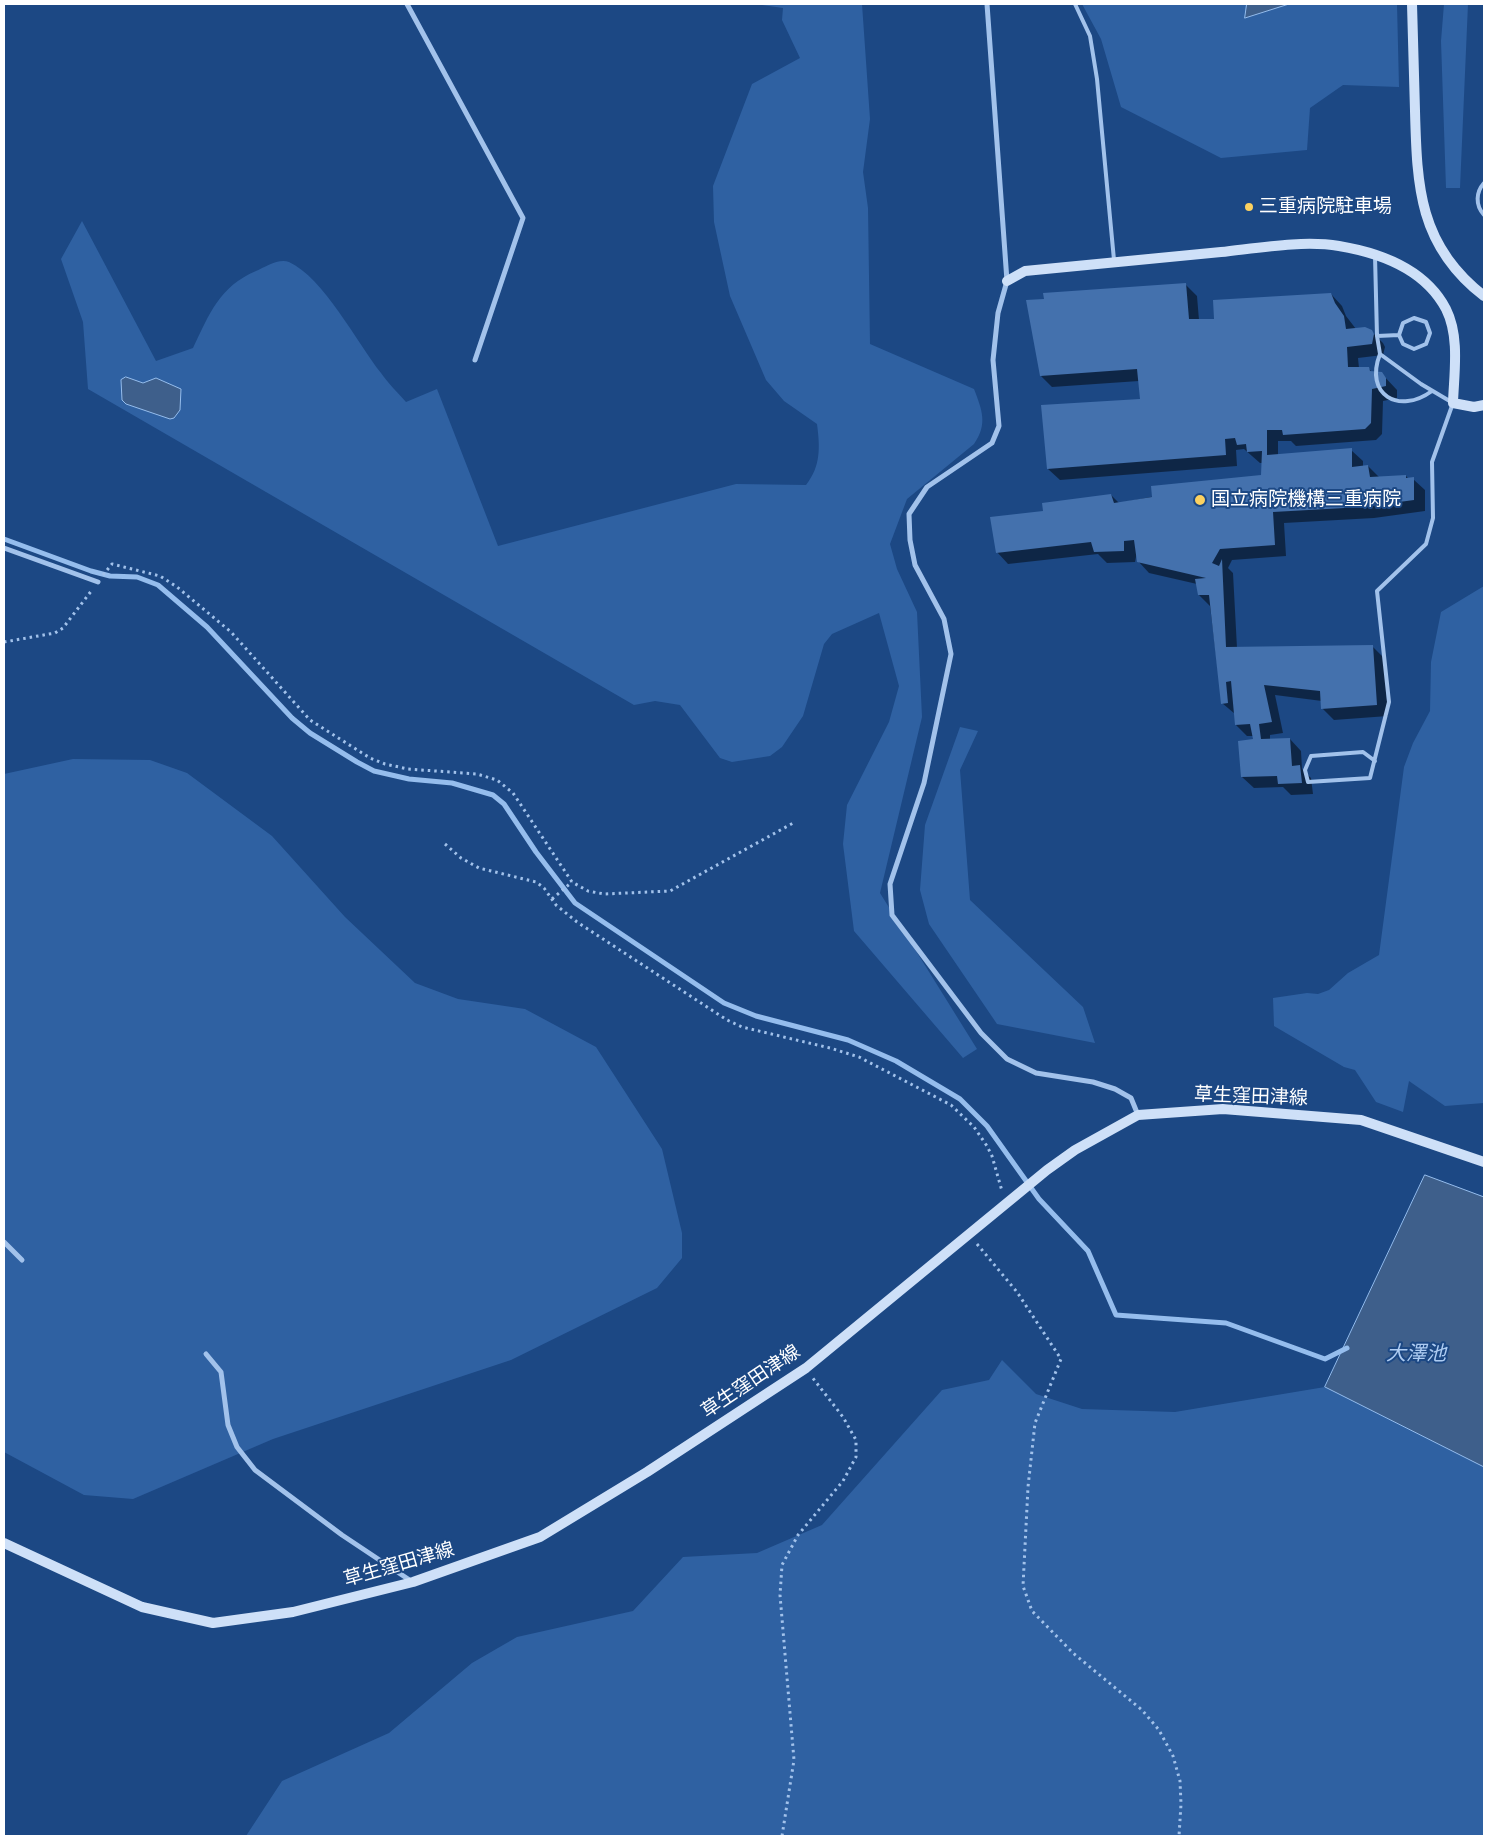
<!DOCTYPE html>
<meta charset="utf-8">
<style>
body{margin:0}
#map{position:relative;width:1488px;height:1840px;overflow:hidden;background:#1c4884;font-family:"Space Grotesk",sans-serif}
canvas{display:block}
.frame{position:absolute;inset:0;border:5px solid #fff;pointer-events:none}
</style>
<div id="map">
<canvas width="1488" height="1840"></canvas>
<div class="frame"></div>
</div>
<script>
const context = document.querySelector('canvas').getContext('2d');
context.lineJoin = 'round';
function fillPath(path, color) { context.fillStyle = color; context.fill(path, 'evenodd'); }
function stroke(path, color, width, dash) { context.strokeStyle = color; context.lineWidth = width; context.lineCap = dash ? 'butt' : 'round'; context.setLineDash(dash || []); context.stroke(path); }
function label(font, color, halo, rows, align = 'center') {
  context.font = font + ' "Space Grotesk","Noto Sans JP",sans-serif'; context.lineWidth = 4; context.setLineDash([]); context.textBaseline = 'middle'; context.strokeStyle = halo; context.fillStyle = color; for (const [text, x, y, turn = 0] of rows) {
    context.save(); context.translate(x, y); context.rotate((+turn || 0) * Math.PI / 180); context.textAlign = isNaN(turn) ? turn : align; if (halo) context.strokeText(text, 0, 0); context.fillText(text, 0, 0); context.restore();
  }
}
fillPath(new Path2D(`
 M 755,4 L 862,4 L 870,119 L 863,172 L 868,208 L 870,344 L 974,389 C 982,410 988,424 974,444 L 907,499 L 890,544 L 897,569 L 917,612 L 922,717 L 880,893 L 977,1049 L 963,1058 L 854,931 L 843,844 L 847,805 L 889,722 L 899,686 L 879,613 L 832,634 L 824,644 L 803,716 L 782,747 L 770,756 L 732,762 L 720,758 L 680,705 L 655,701 L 634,705 L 88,389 L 83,322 L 61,259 L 82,221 L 156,361 L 193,348 C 210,313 219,287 256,271 C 265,267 279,258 289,262 C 323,277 358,344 381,373 C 388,383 398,393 406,402 L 437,389 L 498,546 L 736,484 L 806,485 C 821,466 820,447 817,424 L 784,401 L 766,380 L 730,296 L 714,222 L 713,186 L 752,84 L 800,58 L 782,20 L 783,8 Z
 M 1082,4 L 1247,4 L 1245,18 L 1289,4 L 1397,4 L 1399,87 L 1343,85 L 1310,108 L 1307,150 L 1221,158 L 1121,107 L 1101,39 Z
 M 1444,4 L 1468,4 L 1460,188 L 1446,188 L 1441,41 Z
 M 1484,586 L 1484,1103 L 1445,1106 L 1409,1081 L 1403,1112 L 1376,1102 L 1355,1070 L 1344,1067 L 1274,1026 L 1273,998 L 1307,993 L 1318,994 L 1329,990 L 1348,973 L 1379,955 L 1404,767 L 1413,743 L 1430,711 L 1431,662 L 1441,612 Z
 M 960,727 L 978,731 L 960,770 L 970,900 L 1083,1007 L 1095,1043 L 997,1024 L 929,924 L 920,890 L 925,825 Z
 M 73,759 L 150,760 L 187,773 L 272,836 L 345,917 L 415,983 L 458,999 L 525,1009 L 596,1047 L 662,1149 L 682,1233 L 682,1258 L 657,1288 L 511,1360 L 273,1439 L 133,1499 L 84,1495 L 4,1452 L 4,774 Z
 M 1002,1360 L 1036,1394 L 1082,1409 L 1175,1412 L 1325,1387 L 1484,1467 L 1484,1836 L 246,1836 L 282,1781 L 389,1733 L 472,1663 L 517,1637 L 633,1611 L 683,1557 L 757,1553 L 822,1525 L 942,1390 L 989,1380 Z`), '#2f61a2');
const water = new Path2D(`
 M 1247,4 L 1289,4 L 1245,18 Z
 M 126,377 L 143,383 L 156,378 L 181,389 L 180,410 L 174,418 L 170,419 L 126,404 L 122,400 L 121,380 Z
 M 1425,1175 L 1484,1197 L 1484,1467 L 1325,1387 Z`);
fillPath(water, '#3e5f8b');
stroke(water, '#95bded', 1);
fillPath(new Path2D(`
 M 1186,285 L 1197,296 L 1199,320 L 1215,320 L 1331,294 L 1342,306 L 1346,316 L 1356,329 L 1371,331 L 1383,343 L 1385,347 L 1383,355 L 1358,358 L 1359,368 L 1368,368 L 1373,373 L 1381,373 L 1397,390 L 1397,398 L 1383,401 L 1382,434 L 1376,440 L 1296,446 L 1291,441 L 1278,441 L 1278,455 L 1351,450 L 1363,461 L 1363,467 L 1368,466 L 1380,478 L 1406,476 L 1409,479 L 1413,479 L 1425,490 L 1425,511 L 1374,518 L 1284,523 L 1286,556 L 1232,560 L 1228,568 L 1233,573 L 1237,648 L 1372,646 L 1384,658 L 1388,716 L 1334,720 L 1322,708 L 1322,701 L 1275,695 L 1283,733 L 1270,735 L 1270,740 L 1290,739 L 1301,751 L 1302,769 L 1311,778 L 1313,794 L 1291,795 L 1283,787 L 1254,788 L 1242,777 L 1254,741 L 1253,736 L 1247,736 L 1236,725 L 1235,714 L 1222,703 L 1210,606 L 1199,595 L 1197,584 L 1149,573 L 1138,561 L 1137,552 L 1135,562 L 1107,563 L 1098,554 L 1008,564 L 997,552 L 1044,512 L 1111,495 L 1119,503 L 1262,476 L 1263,463 L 1260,463 L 1244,449 L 1236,450 L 1237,466 L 1060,480 L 1048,469 L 1141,400 L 1139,381 L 1052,387 L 1041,376 Z`), '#0007');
stroke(new Path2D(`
 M 4,539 L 91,571 L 110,576 L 137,577 L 158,585 L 207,627 L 292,718 L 310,733 L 357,762 L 374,771 L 409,779 L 452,783 L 493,795 L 504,804 L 536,852 L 575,903 L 724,1003 L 756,1016 L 848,1040 L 896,1061 L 960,1099 L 987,1126 L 1039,1199 L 1088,1251 L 1116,1315 L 1226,1323 L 1325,1359 L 1347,1348`), '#95bded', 5);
fillPath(new Path2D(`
 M 1186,283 L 1189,319 L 1214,319 L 1213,300 L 1331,293 L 1335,303 L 1344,316 L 1346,329 L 1365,327 L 1372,330 L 1374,334 L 1372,344 L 1347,347 L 1348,367 L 1369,367 L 1370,371 L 1382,372 L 1386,378 L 1386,386 L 1372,389 L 1371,423 L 1365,429 L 1283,435 L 1282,430 L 1267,430 L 1267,455 L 1352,448 L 1352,467 L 1368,465 L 1370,477 L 1406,475 L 1406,478 L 1414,477 L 1414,500 L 1362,507 L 1273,512 L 1275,545 L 1220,549 L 1212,563 L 1219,566 L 1222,559 L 1226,647 L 1373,645 L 1377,705 L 1321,709 L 1320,691 L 1264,685 L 1272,722 L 1259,724 L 1261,739 L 1290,738 L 1292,766 L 1300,765 L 1302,783 L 1278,784 L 1277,776 L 1241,777 L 1238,741 L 1253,739 L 1250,724 L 1235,725 L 1231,681 L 1226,682 L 1228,703 L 1221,704 L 1209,595 L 1198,595 L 1195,579 L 1206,578 L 1137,562 L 1134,540 L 1124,541 L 1124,551 L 1094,552 L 1091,542 L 996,553 L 990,517 L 1043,511 L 1042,503 L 1111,494 L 1114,503 L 1152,497 L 1151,486 L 1261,475 L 1262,451 L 1247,452 L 1246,444 L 1237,445 L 1235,438 L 1225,439 L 1226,455 L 1047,469 L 1041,405 L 1140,399 L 1137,369 L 1040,376 L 1026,300 L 1044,299 L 1043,293 Z`), '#4471ad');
stroke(new Path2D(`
 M 103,575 L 112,564 L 160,576 L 177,587 L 231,632 L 310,720 L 370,758 L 385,764 L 408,769 L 477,774 L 497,780 L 513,793 L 572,882 L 588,891 L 604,894 L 670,891 L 795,822
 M 4,642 L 55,633 L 63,628 L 92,590
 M 445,844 L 461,858 L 479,868 L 536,882 L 544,888 L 556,905 L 577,922 L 727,1020 L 742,1027 L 830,1048 L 859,1057 L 951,1105 L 974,1127 L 987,1146 L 992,1156 L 1002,1191
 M 552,899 L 572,882
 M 977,1244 L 1017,1292 L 1061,1359 L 1035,1423 L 1028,1487 L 1023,1586 L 1032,1611 L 1073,1653 L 1142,1710 L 1159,1730 L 1173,1756 L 1180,1781 L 1181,1804 L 1179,1836
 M 782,1836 L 794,1760 L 780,1595 L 782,1565 L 798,1535 L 843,1481 L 856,1457 L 856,1440 L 843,1417 L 812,1377`), '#a2c2eb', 3, [2.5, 4]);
stroke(new Path2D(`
 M 1075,4 L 1090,36 L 1097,79 L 1114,260
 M 1484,183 C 1476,192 1475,205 1484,215
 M 1377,336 L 1399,335 L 1403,323 L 1414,318 L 1426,322 L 1430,333 L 1426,344 L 1414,349 L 1403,344 L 1399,335
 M 1380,354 C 1364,395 1399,415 1432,391
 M 1375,761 L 1363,752 L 1311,756 L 1305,770 L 1308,782 L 1370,778 L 1389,702 L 1377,591 L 1426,544 L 1433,518 L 1432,462 L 1453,403 L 1421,384 L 1380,354 L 1377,336 L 1375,256`), '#a2c2eb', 4);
stroke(new Path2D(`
 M 407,4 L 523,218 L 475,360
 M 987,4 L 1007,281 L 998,313 L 993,360 L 999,426 L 992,443 L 927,487 L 909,514 L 910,540 L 915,565 L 944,619 L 951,654 L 924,783 L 890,884 L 892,915 L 981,1033 L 1007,1059 L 1036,1073 L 1093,1082 L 1115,1089 L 1131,1098 L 1138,1115
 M 4,548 L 98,582
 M 4,1242 L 22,1260
 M 206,1354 L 221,1372 L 228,1425 L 237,1447 L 255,1470 L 342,1535 L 411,1581`), '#a2c2eb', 5);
stroke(new Path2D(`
 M 1412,4 C 1413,39 1414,75 1415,111 C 1417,187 1419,246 1484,296
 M 1007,281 L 1025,271 C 1090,265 1156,258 1221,252 C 1258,248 1303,240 1339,246 C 1381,253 1425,269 1446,309 C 1460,337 1454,373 1453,403 L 1474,407 L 1484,405
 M 4,1543 L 142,1607 L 213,1623 L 293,1612 L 413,1582 L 540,1537 L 647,1472 L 806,1368 L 1047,1170 L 1075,1150 L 1138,1115 L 1223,1109 L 1361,1120 L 1484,1162`), '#cee0f8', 10);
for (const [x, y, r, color] of [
 [1249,207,5,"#fcd160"],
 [1200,500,6,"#fcd160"]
]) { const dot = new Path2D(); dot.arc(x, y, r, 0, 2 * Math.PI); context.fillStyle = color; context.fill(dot); stroke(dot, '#1c4884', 2); }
label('19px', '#fff', '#1c4884', [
 ["三重病院駐車場",1259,207],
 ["国立病院機構三重病院",1211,500]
], 'left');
label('19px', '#fff', '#1c4884', [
 ["草生窪田津線",1251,1097,2],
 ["草生窪田津線",751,1382,-34],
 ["草生窪田津線",399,1565,-16]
]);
label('italic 20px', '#aeccf2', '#1c4884', [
 ["大澤池",1416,1355]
]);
</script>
